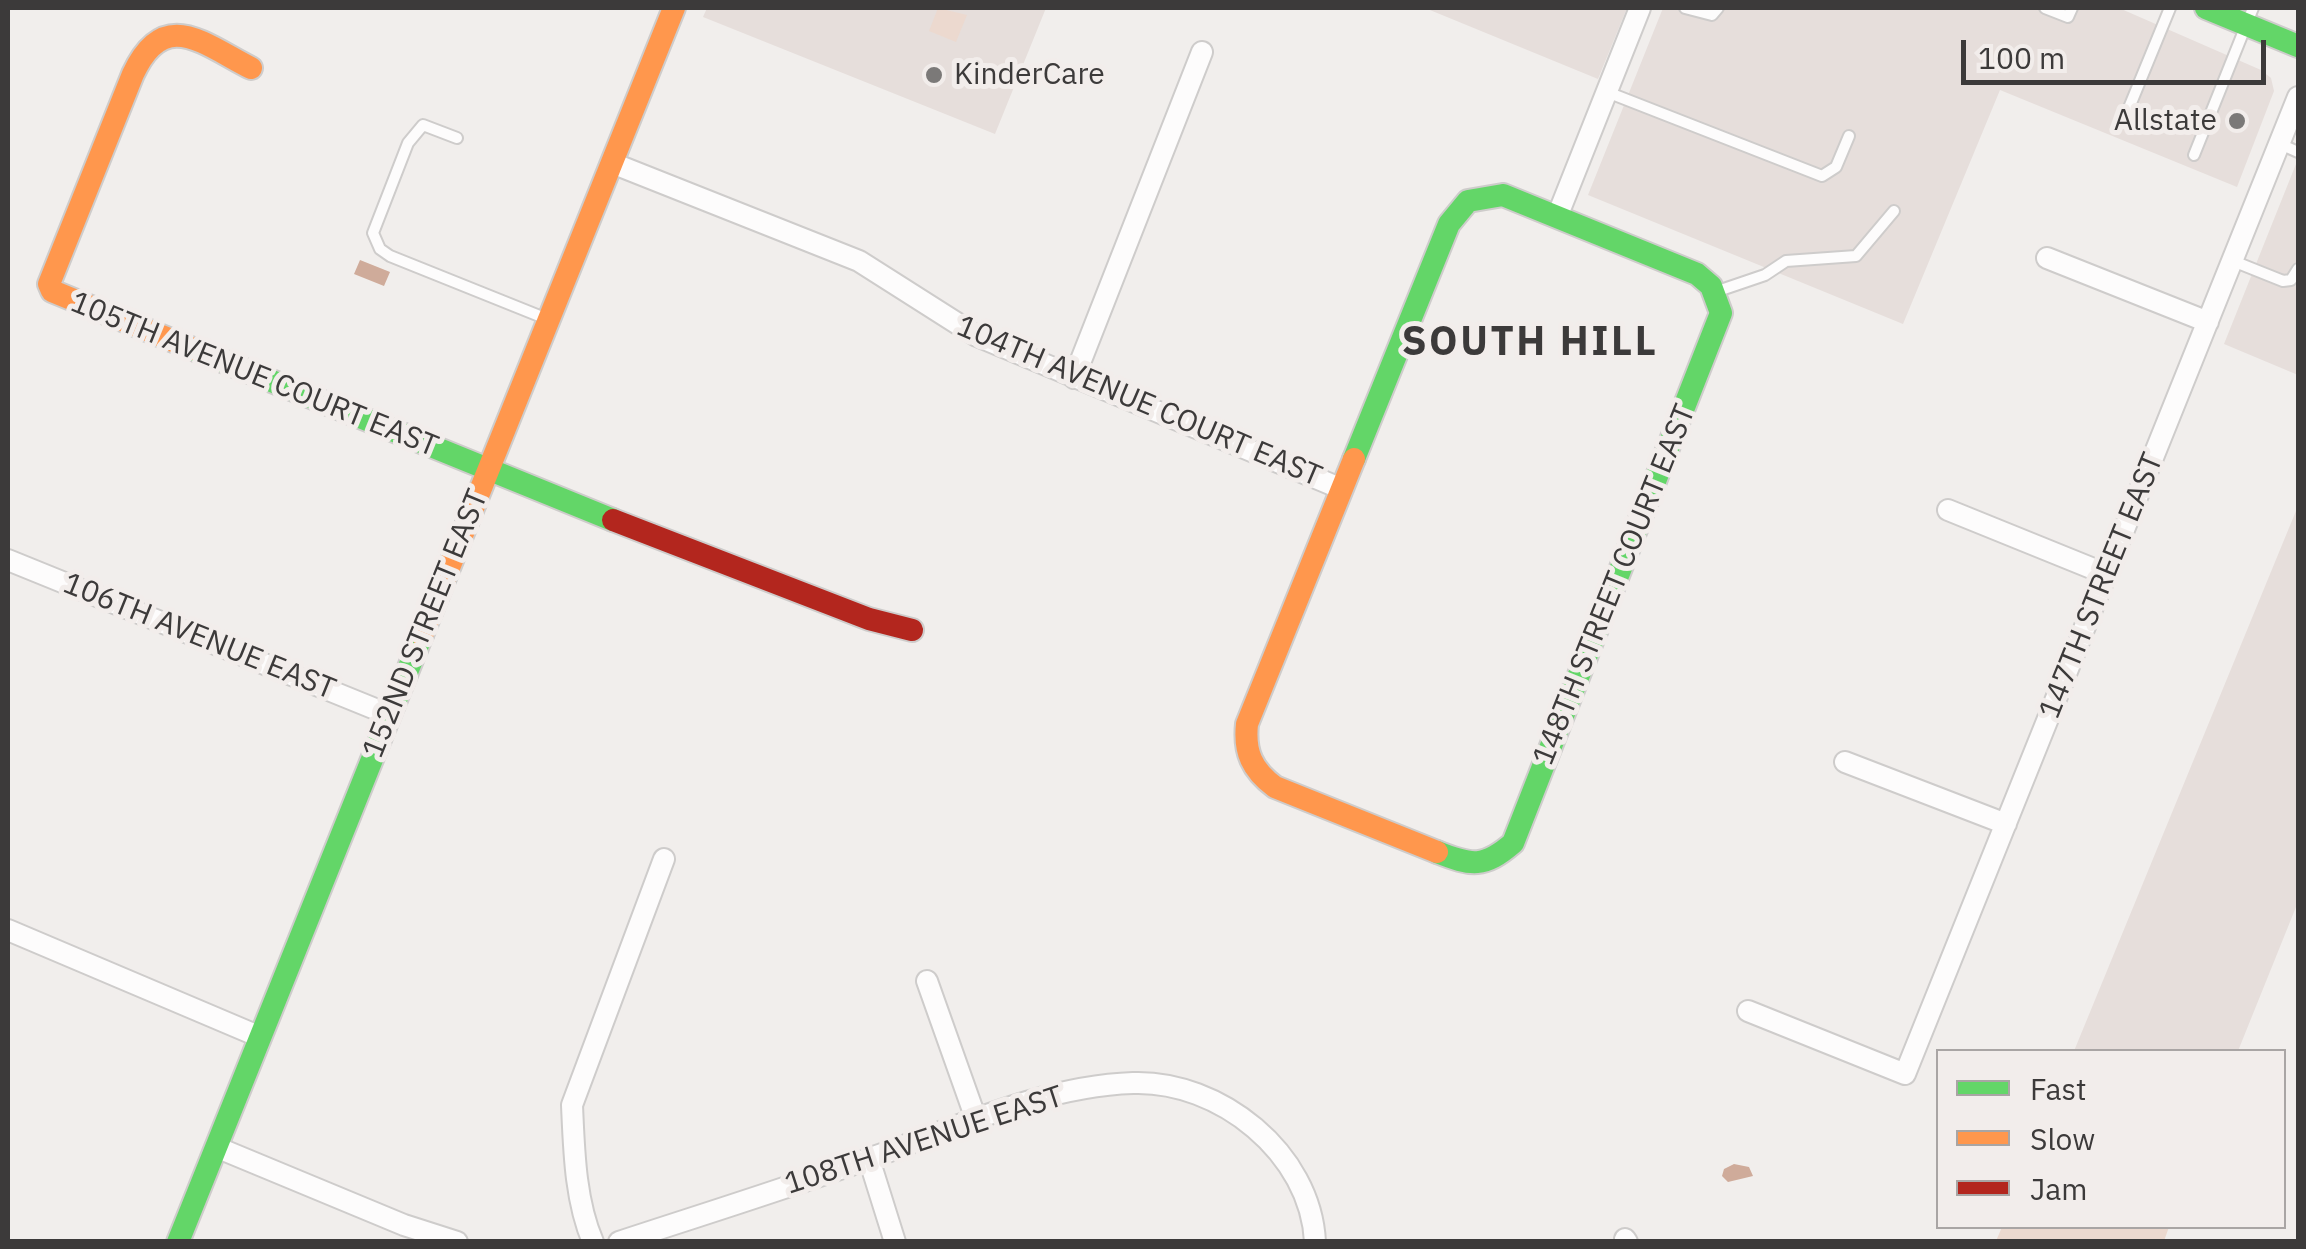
<!DOCTYPE html>
<style>
body{margin:0}
#map{position:relative;width:2306px;height:1249px;overflow:hidden;background:#f1eeec;font-family:"IBM Plex Sans",sans-serif}
canvas{display:block}
.frame{position:absolute;inset:0;border:10px solid #3c3a3a;pointer-events:none}
.legend{position:absolute;left:1936px;top:1049px;width:350px;height:180px;box-sizing:border-box;background:#f2edeb;border:2px solid #a9a5a4;margin:0;padding:12px 18px;list-style:none;font-size:30px;color:#3c3a3a}
.legend li{display:flex;align-items:center;gap:20px;height:50px}
.legend b{width:50px;border:2px solid #a9a5a4}
.scale{position:absolute;left:1961px;top:40px;width:305px;height:45px;box-sizing:border-box;border:5px solid #3c3a3a;border-top:0;padding-left:12px;font-size:30px;line-height:35px;white-space:nowrap;color:#3c3a3a;-webkit-text-stroke:8px #f2edeb;paint-order:stroke}
</style>
<div id="map">
<canvas width="2306" height="1249"></canvas>
<div class="frame"></div>
<ul class="legend">
<li><b style="height:12px;background:#63d668"></b>Fast</li>
<li><b style="height:12px;background:#ff974d"></b>Slow</li>
<li><b style="height:12px;background:#b3261e"></b>Jam</li>
</ul>
<div class="scale">100 m</div>
</div>
<script>
const context = document.querySelector('canvas').getContext('2d');
context.lineJoin = 'round';
function fillPath(path, color) { context.fillStyle = color; context.fill(path, 'evenodd'); }
function stroke(path, color, width, dash) { context.strokeStyle = color; context.lineWidth = width; context.lineCap = dash ? 'butt' : 'round'; context.setLineDash(dash || []); context.stroke(path); }
function label(font, color, halo, rows, align = 'center') {
  context.font = font + ' "IBM Plex Sans",sans-serif'; context.lineWidth = 10; context.setLineDash([]); context.textBaseline = 'middle'; context.strokeStyle = halo; context.fillStyle = color; for (const [text, x, y, turn = 0] of rows) {
    context.save(); context.translate(x, y); context.rotate((+turn || 0) * Math.PI / 180); context.textAlign = isNaN(turn) ? turn : align; if (halo) context.strokeText(text, 0, 0); context.fillText(text, 0, 0); context.restore();
  }
}
fillPath(new Path2D(`
 M 707,8 L 1046,8 L 995,134 L 703,17 Z
 M 1425,8 L 1627,8 L 1598,79 Z
 M 1663,8 L 2119,8 L 2261,70 L 2271,78 L 2274,91 L 2237,187 L 2000,90 L 1903,324 L 1588,195 Z
 M 2298,159 L 2298,375 L 2224,344 Z
 M 2298,506 L 2298,902 L 2238,1051 L 2074,1051 Z`), '#e6dedb');
fillPath(new Path2D(`
 M 938,8 L 967,15 L 956,42 L 929,31 Z
 M 2002,1227 L 2002,1226 L 2169,1227 L 2164,1241 L 1996,1241 Z`), '#ecd9cf');
fillPath(new Path2D(`
 M 360,260 L 390,272 L 384,286 L 354,274 Z
 M 1734,1164 L 1749,1167 L 1753,1176 L 1728,1182 L 1722,1176 L 1724,1169 Z`), '#cfab9a');
const lane = new Path2D(`
 M 1685,8 L 1712,15 L 1718,8
 M 2045,8 L 2068,17 L 2072,8
 M 1607,92 L 1822,176 L 1836,167 L 1849,136
 M 2124,120 L 2170,8
 M 457,138 L 423,125 L 408,143 L 373,233 L 380,249 L 390,256 L 547,319
 M 2280,144 L 2298,152
 M 2194,155 L 2253,8
 M 2233,261 L 2283,281 L 2291,280 L 2298,269
 M 1715,292 L 1765,275 L 1786,261 L 1856,256 L 1894,211`);
const street = new Path2D(`
 M 612,163 L 859,261 L 977,336 L 1342,489
 M 1557,217 L 1640,8
 M 2047,258 L 2208,322
 M 1074,378 L 1202,52
 M 1948,510 L 2106,574
 M 8,560 L 390,715
 M 1845,762 L 2006,824
 M 8,930 L 258,1036
 M 927,981 L 976,1119
 M 1748,1011 L 1905,1074 L 2298,97
 M 216,1147 L 404,1225 L 457,1242
 M 869,1159 L 895,1242
 M 1625,1239 L 1627,1242
 M 593,1242 C 575,1200 574,1150 572,1105 L 664,859
 M 619,1242 C 704,1214 788,1188 871,1158 C 955,1128 1043,1086 1133,1083 C 1219,1080 1311,1153 1315,1242`);
const fast = new Path2D(`
 M 2206,8 L 2298,46
 M 193,349 L 613,520
 M 1354,459 L 1449,224 L 1468,201 L 1503,195
 M 1437,852 C 1472,866 1484,868 1513,843 L 1721,313 L 1711,286 L 1697,274 L 1503,195
 M 178,1242 L 422,635`);
const slow = new Path2D(`
 M 193,349 L 52,291 L 49,284 L 133,74 C 164,7 202,43 251,68
 M 1354,459 L 1247,724 C 1244,752 1252,770 1275,787 L 1437,852
 M 422,635 L 674,8`);
const jam = new Path2D(`
 M 613,520 L 869,619 L 912,630`);
stroke(lane, '#cecccb', 14);
stroke(street, '#cecccb', 24);
stroke(fast, '#cecccb', 26);
stroke(slow, '#cecccb', 26);
stroke(jam, '#cecccb', 26);
stroke(lane, '#fdfcfc', 10);
stroke(street, '#fdfcfc', 20);
stroke(fast, '#63d668', 22);
stroke(slow, '#ff974d', 22);
stroke(jam, '#b3261e', 22);
for (const [x, y, r, color] of [
 [934,75,10,"#7b7978"],
 [2237,121,10,"#7b7978"]
]) { const dot = new Path2D(); dot.arc(x, y, r, 0, 2 * Math.PI); context.fillStyle = color; context.fill(dot); stroke(dot, '#f2edeb', 4); }
label('30px', '#3c3a3a', '#f2edeb', [
 ["KinderCare",954,75],
 ["Allstate",2217,121,"right"]
], 'left');
label('30px', '#3c3a3a', '#f2edeb', [
 ["105TH AVENUE COURT EAST",254,375,22],
 ["104TH AVENUE COURT EAST",1139,402,23],
 ["148TH STREET COURT EAST",1615,585,-68],
 ["147TH STREET EAST",2102,586,-68],
 ["152ND STREET EAST",426,624,-68],
 ["106TH AVENUE EAST",199,637,22],
 ["108TH AVENUE EAST",924,1141,-18]
]);
context.letterSpacing = '2.5px';
label('bold 40px', '#3c3a3a', '#f2edeb', [
 ["SOUTH HILL",1530,343]
]);
context.letterSpacing = '0px';
</script>
